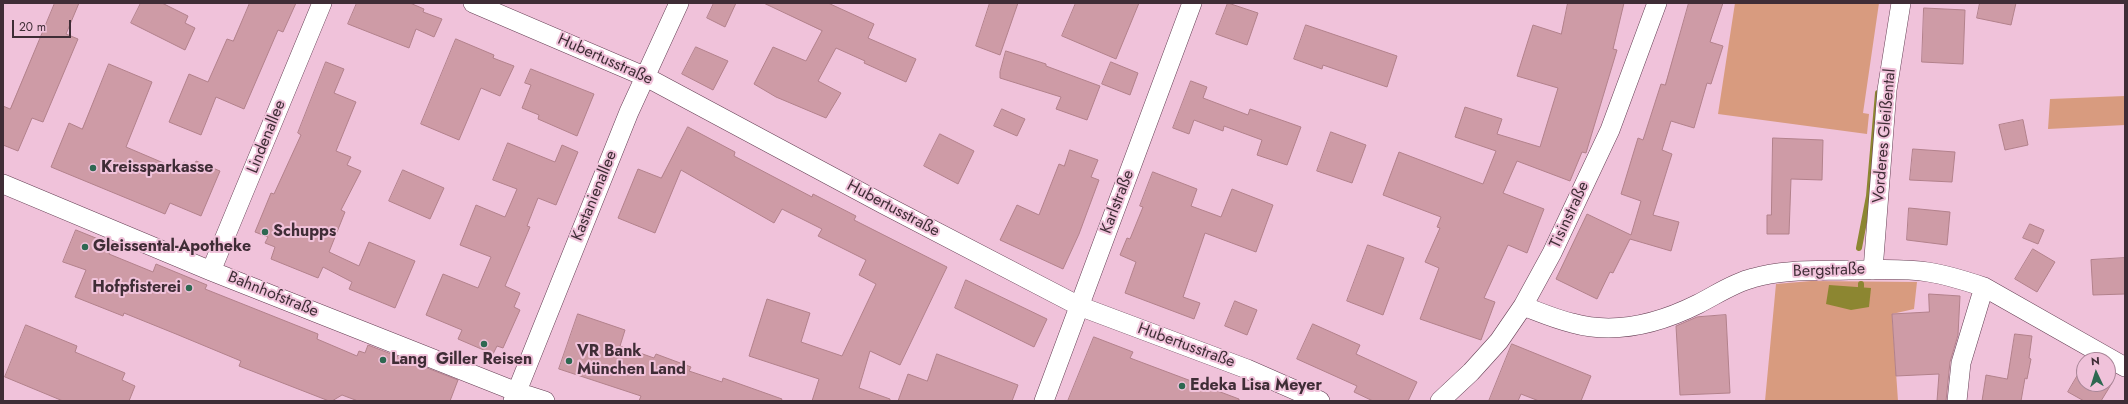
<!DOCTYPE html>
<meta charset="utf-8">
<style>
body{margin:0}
#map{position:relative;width:2128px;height:404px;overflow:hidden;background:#f0c2da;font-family:Jost,sans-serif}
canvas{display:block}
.frame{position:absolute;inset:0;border:4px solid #3f2d36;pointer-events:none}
.north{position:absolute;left:2076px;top:352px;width:40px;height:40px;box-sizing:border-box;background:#f0c2da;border:1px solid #a98698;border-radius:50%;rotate:356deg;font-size:11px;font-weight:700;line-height:16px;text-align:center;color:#3f2d36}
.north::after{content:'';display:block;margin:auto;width:14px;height:18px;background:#2e6851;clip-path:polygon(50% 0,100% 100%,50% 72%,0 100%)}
.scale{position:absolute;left:12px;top:20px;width:59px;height:18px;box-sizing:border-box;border:2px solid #3f2d36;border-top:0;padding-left:5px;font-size:12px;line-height:14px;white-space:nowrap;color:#3f2d36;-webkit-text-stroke:3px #f0c2da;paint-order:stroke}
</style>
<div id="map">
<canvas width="2128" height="404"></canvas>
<div class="frame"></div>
<div class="north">N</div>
<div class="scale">20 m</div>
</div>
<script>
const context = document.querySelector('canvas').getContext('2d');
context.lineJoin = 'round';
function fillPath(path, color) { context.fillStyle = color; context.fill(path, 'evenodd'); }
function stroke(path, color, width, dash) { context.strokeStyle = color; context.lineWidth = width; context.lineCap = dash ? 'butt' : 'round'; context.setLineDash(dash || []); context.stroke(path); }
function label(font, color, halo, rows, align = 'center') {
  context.font = font + ' Jost,sans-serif'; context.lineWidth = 4; context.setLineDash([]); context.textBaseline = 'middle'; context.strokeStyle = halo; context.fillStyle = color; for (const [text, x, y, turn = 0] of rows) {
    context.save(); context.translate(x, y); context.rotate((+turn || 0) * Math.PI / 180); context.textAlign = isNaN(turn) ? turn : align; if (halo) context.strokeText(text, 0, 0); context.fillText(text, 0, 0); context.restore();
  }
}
fillPath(new Path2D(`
 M 1735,3 L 1879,3 L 1863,113 L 1869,114 L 1867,134 L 1718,114 Z
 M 2125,96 L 2125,125 L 2048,129 L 2050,99 Z
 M 1811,281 L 1917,282 L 1914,309 L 1892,314 L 1898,401 L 1765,401 L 1776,284 Z`), '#d89b7f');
fillPath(new Path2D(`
 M 1829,285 L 1871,288 L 1869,307 L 1851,310 L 1826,304 Z`), '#8c8631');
stroke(new Path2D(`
 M 1859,248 L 1869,196 L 1878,93
 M 1861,287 L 1861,284`), '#8c8631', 6);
const building = new Path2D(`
 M 55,3 L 79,3 L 66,34 L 78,39 L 43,122 L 32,118 L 18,151 L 3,145 L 3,106 L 10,109 Z
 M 141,3 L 162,3 L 188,16 L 185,23 L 195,28 L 185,50 L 131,23 Z
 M 250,3 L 296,3 L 283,32 L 278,30 L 244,109 L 216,97 L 201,135 L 169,122 L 189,74 L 208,82 L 227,39 L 233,41 Z
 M 357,3 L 410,3 L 424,9 L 423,12 L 442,19 L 434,37 L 416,29 L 409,48 L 348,24 Z
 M 714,3 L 736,3 L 725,27 L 707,18 Z
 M 764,3 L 828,3 L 874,24 L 868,38 L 916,59 L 906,82 L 864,63 L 865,61 L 836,48 L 818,81 L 841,93 L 826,118 L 776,97 L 754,84 L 773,47 L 806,61 L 822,31 Z
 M 990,3 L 1018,3 L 1000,55 L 976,46 Z
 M 1076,3 L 1139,3 L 1116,59 L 1062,36 Z
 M 1228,3 L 1258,13 L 1247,45 L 1216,34 Z
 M 1568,3 L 1624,3 L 1613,49 L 1617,50 L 1586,153 L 1582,152 L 1570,181 L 1517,161 L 1503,193 L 1544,209 L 1527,253 L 1508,245 L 1484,298 L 1495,302 L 1481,340 L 1420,319 L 1439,268 L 1425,262 L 1440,228 L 1437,227 L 1441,217 L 1383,195 L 1399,152 L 1483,184 L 1496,151 L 1455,137 L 1465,107 L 1502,119 L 1497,134 L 1540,147 L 1558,88 L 1517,76 L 1533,25 L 1561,34 Z
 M 1689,3 L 1723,3 L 1710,42 L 1723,46 L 1711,84 L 1707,83 L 1694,128 L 1671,121 L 1662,150 L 1672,154 L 1653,215 L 1679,222 L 1671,251 L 1630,239 L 1613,273 L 1610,272 L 1597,299 L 1556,279 L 1587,214 L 1631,235 L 1641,201 L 1621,194 L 1638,138 L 1643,140 L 1661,84 L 1665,85 Z
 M 1980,3 L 2016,3 L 2011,25 L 1977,18 Z
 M 1924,8 L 1965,10 L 1963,64 L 1922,62 Z
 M 1306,25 L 1397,56 L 1387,87 L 1323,65 L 1322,69 L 1294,59 Z
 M 456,39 L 494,55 L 493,58 L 514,66 L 500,96 L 481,88 L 459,140 L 421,124 Z
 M 696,47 L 728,61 L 713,90 L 682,74 Z
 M 1006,51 L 1046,64 L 1046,66 L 1100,86 L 1087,120 L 1056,109 L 1061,97 L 1000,78 L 1000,72 Z
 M 326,62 L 344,69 L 334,93 L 356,102 L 336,151 L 351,157 L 347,165 L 361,171 L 341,210 L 345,212 L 329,252 L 359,266 L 369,242 L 415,261 L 395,308 L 349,289 L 352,282 L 323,267 L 318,278 L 271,259 L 275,247 L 265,243 L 268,237 L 255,232 L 271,193 L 274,194 L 301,135 L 298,133 Z
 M 1111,62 L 1138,73 L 1130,95 L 1102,84 Z
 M 109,64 L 152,82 L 126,147 L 180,170 L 184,162 L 194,166 L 196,161 L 220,171 L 201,216 L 170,203 L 165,214 L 51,167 L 69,123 L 82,129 Z
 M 531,69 L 594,94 L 577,136 L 538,119 L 539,115 L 522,108 L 531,85 L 525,83 Z
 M 1191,81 L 1207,87 L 1203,98 L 1248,115 L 1250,109 L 1301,127 L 1287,165 L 1257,155 L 1262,140 L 1224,126 L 1223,131 L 1194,120 L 1189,134 L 1173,128 Z
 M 1002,109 L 1025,119 L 1017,136 L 994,126 Z
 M 2023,120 L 2028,145 L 2005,150 L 1999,125 Z
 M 688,127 L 735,152 L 734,156 L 812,197 L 813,194 L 856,216 L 854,220 L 947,267 L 900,365 L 870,351 L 859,388 L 890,399 L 890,401 L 812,401 L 819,379 L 749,356 L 767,299 L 810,313 L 801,342 L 842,356 L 876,284 L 859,275 L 866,260 L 818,236 L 822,229 L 782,209 L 774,223 L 681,170 L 655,233 L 618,218 L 638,169 L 661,178 Z
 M 1331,132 L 1366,145 L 1352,183 L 1317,171 Z
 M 940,134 L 974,151 L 958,184 L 924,166 Z
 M 1773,138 L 1823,140 L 1822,180 L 1791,179 L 1789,234 L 1767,234 L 1767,215 L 1771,215 Z
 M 508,143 L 555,162 L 562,145 L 578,152 L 556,205 L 538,198 L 527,226 L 530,227 L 505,286 L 520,293 L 514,307 L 520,310 L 503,348 L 497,346 L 493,354 L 458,339 L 462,330 L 426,315 L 443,274 L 478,288 L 491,257 L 460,245 L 476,205 L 505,217 L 517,189 L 493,180 Z
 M 1913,149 L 1955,152 L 1952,182 L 1910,180 Z
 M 1070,150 L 1098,160 L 1091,177 L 1099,180 L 1079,234 L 1063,269 L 1000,240 L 1017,205 L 1039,215 L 1059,164 L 1064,166 Z
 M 403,170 L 444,188 L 430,219 L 389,201 Z
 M 1153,172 L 1197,189 L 1191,206 L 1221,217 L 1232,189 L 1273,205 L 1256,252 L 1205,233 L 1183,297 L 1200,303 L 1194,319 L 1125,293 L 1136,262 L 1120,255 L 1127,238 L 1130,239 L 1143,207 L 1140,206 Z
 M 1909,208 L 1950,212 L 1947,245 L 1907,240 Z
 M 2030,224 L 2044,230 L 2038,244 L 2023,238 Z
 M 76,230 L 113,245 L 109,254 L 153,272 L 156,264 L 207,285 L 205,289 L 318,334 L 317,339 L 357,356 L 359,351 L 365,353 L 368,345 L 458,380 L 450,401 L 358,401 L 342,395 L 332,401 L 329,401 L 239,366 L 241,361 L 176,334 L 124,313 L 123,316 L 75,297 L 86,270 L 63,262 Z
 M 1368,245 L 1404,258 L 1383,315 L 1347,301 Z
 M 2033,249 L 2055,262 L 2037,292 L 2015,279 Z
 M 2125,258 L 2125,294 L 2093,295 L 2091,260 Z
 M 966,280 L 1047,319 L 1034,347 L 955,308 Z
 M 1929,294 L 1960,296 L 1958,335 L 1950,362 L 1946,401 L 1937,401 L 1939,374 L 1896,376 L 1892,314 L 1929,312 Z
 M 1235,301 L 1257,310 L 1247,335 L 1225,326 Z
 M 578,314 L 625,330 L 620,346 L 654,358 L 656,354 L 691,367 L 689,371 L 722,382 L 723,378 L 782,399 L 781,401 L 639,401 L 641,396 L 559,369 Z
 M 1726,315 L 1730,393 L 1680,395 L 1676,326 L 1697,317 Z
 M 1313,324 L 1360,345 L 1356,354 L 1417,382 L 1408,401 L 1373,401 L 1354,392 L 1357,386 L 1297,359 Z
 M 26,325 L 77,346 L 75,352 L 125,373 L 122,380 L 135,386 L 129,401 L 63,401 L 5,377 Z
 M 2015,334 L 2032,336 L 2029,358 L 2031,359 L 2027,379 L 2025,378 L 2021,401 L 1982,401 L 1986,375 L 2007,379 Z
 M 1094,337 L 1133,352 L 1130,358 L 1239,399 L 1239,401 L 1068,401 Z
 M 1512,344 L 1591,376 L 1581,401 L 1539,401 L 1521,394 L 1518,401 L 1489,401 Z
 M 937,354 L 1018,385 L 1012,401 L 898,401 L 908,374 L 927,381 Z
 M 2083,366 L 2084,384 L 2108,384 L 2108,380 L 2112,383 L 2101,401 L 2084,401 L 2068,392 Z`);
fillPath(building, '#ce9ba6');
stroke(building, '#b2818b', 1);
const minor = new Path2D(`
 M 473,3 L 646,77 L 883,204 L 1079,306 L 1247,369 L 1320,401
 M 3,184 L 211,271 L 517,392 L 545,401
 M 1873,270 L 1887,90 L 1901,3
 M 211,271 L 322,3
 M 1523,306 C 1539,312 1555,319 1572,323 C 1615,335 1660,323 1698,304 C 1716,295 1733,283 1753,278 C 1784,269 1818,271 1849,270 C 1875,270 1903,268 1928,272 C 1947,275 1966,281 1984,287 L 2125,367
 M 513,401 L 629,112 L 679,3
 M 1044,401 L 1192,3
 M 1440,401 L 1471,372 L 1499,341 L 1523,306 L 1552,253 L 1610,130 L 1657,3
 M 1957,401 L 1961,363 L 1984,287`);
stroke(minor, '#643e53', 20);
stroke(minor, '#fff', 19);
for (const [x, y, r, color] of [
 [93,168,4,"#2e6851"],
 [265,232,4,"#2e6851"],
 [85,247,4,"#2e6851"],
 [189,288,4,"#2e6851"],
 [484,344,4,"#2e6851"],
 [383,360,4,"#2e6851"],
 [569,361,4,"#2e6851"],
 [1182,386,4,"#2e6851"]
]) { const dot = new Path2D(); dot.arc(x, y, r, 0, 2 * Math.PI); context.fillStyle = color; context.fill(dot); stroke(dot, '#f0c2da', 1.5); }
label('16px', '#3f2d36', '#f0c2da', [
 ["Hubertusstraße",605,60,24],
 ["Vorderes Gleißental",1885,136,-85],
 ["Lindenallee",267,137,-68],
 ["Kastanienallee",595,196,-68],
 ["Karlstraße",1118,202,-69],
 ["Hubertusstraße",893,209,28],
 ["Tisinstraße",1570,215,-65],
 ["Bergstraße",1829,271,-2],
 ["Bahnhofstraße",273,295,22],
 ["Hubertusstraße",1186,346,20]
]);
label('bold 16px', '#3f2d36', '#f0c2da', [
 ["Kreissparkasse",101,168],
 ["Schupps",273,232],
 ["Gleissental-Apotheke",93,247],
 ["Hofpfisterei",181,288,"right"],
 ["VR Bank",577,352],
 ["München Land",577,370],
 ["Lang",391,360],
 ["Giller Reisen",484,360,"center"],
 ["Edeka Lisa Meyer",1190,386]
], 'left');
</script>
